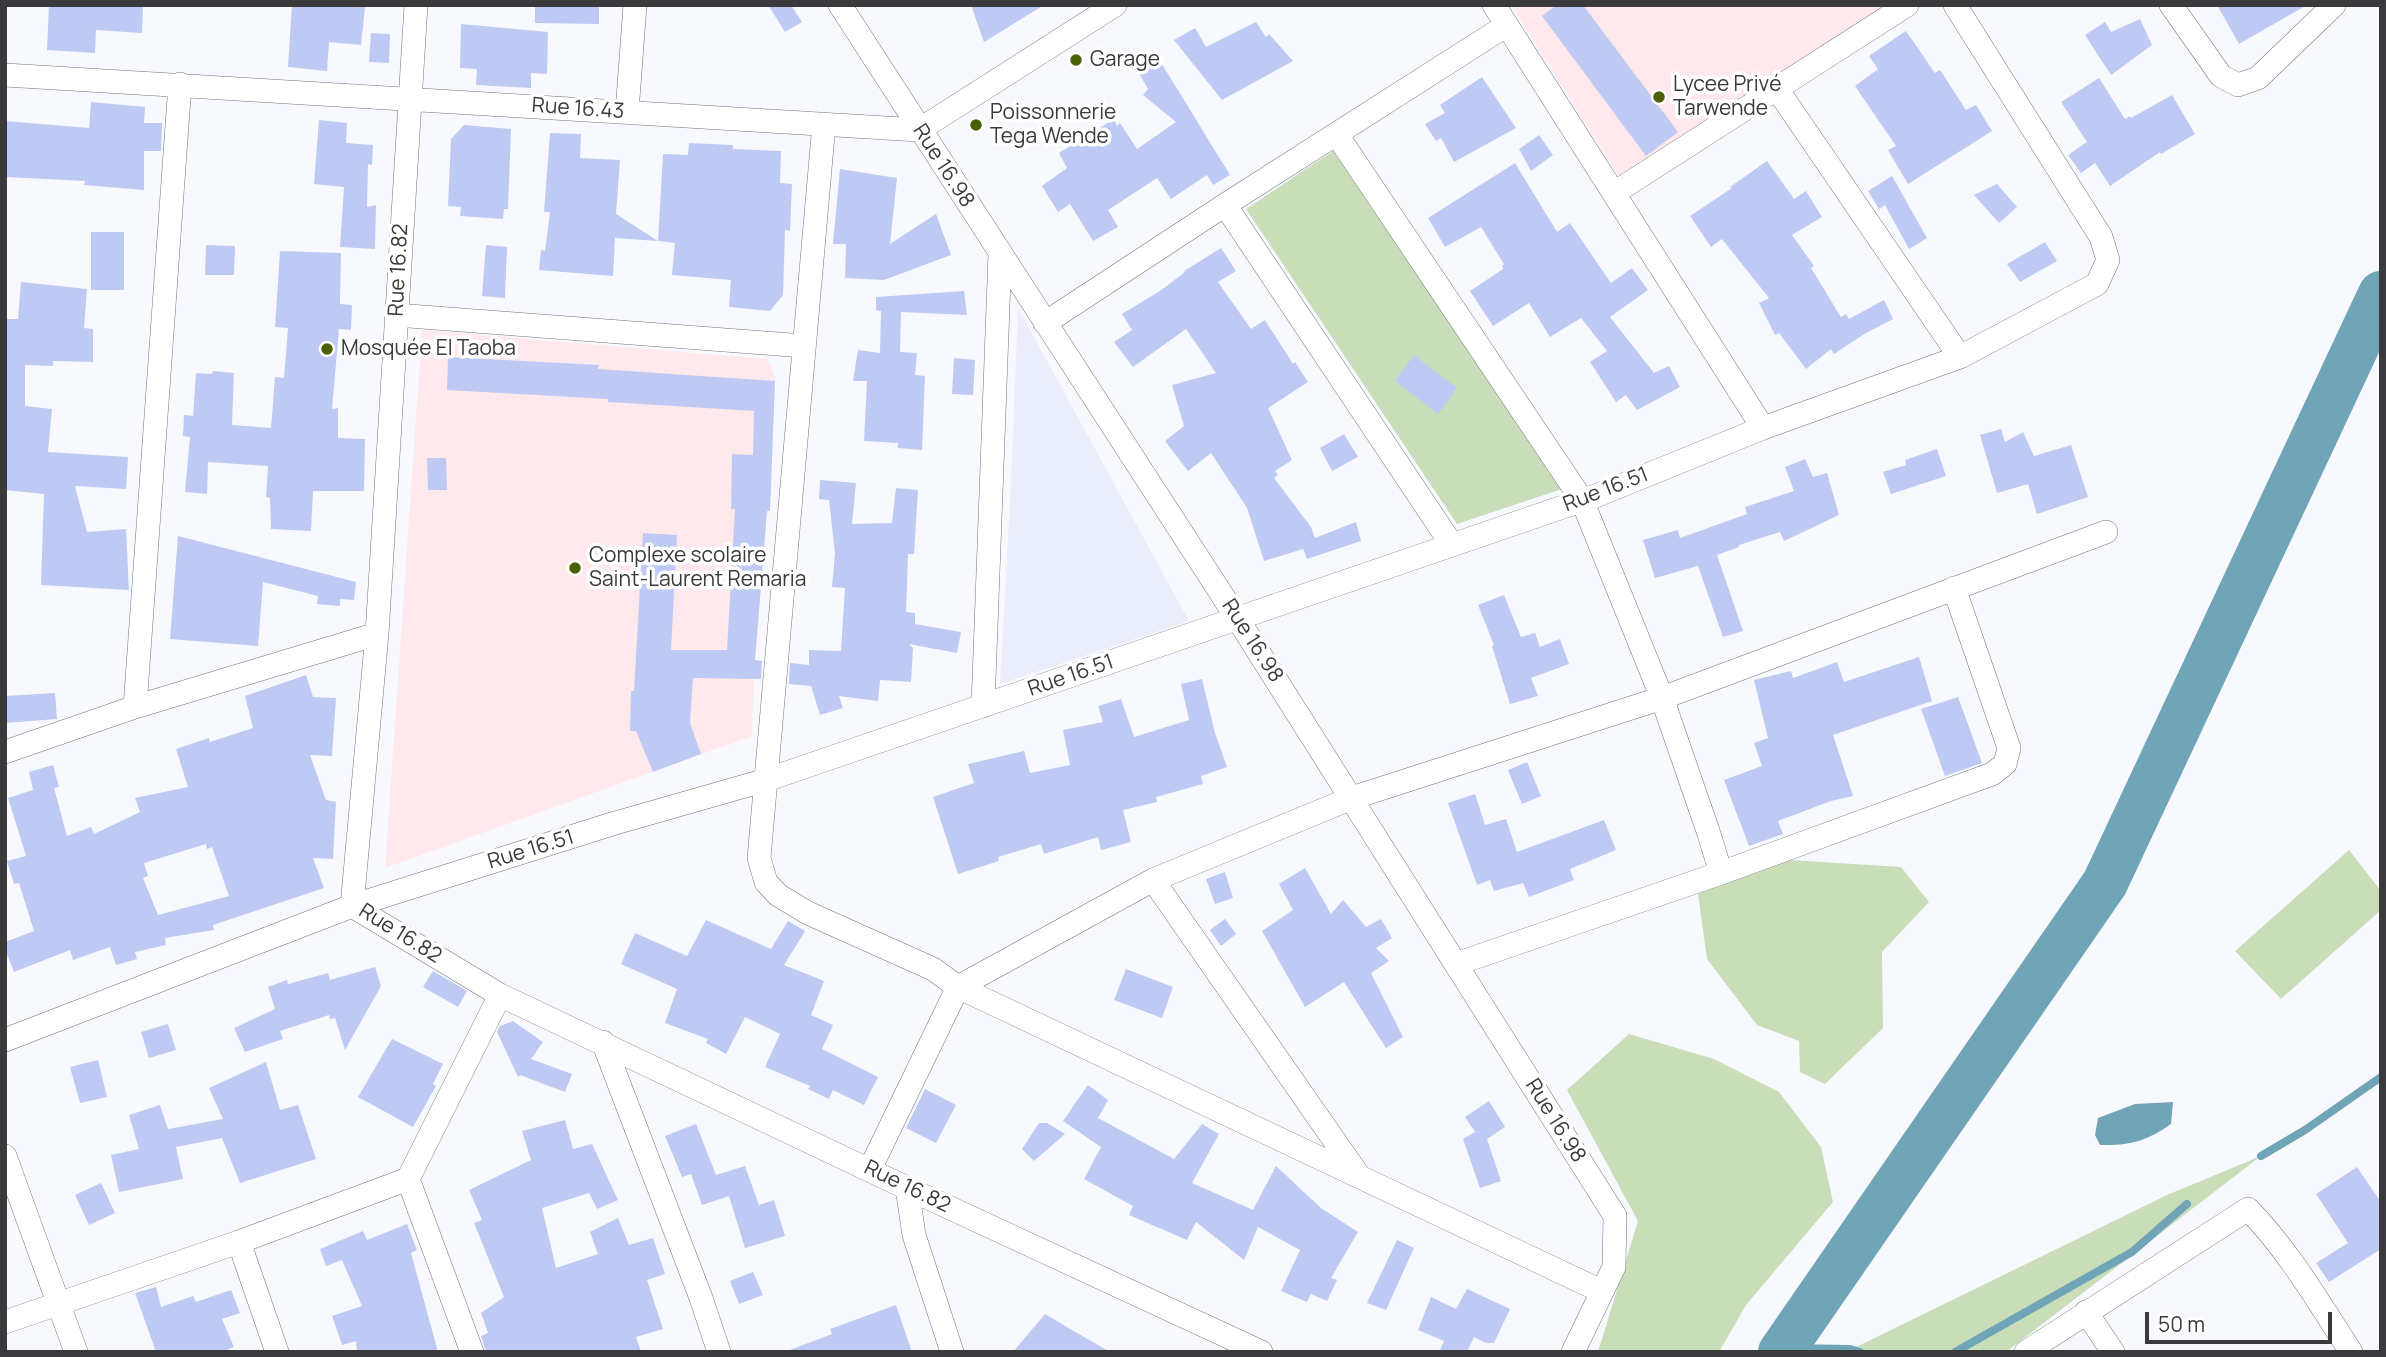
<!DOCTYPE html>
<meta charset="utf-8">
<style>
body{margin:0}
#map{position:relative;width:2386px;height:1357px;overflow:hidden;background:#f8f9fe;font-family:Manrope,sans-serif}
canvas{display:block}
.frame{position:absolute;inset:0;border:7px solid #3a3a3c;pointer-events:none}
.scale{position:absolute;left:2145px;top:1312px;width:187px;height:32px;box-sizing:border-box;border:4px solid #3a3a3c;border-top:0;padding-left:9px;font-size:21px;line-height:24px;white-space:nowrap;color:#3a3a3c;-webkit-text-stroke:5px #fff;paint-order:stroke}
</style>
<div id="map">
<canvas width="2386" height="1357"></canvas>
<div class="frame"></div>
<div class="scale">50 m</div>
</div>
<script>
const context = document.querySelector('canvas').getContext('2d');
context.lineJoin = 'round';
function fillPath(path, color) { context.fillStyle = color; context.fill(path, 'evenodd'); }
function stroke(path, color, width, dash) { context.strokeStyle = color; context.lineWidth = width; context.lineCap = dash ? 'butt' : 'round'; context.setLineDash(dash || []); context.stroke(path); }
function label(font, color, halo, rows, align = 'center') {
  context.font = font + ' Manrope,sans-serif'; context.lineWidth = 7; context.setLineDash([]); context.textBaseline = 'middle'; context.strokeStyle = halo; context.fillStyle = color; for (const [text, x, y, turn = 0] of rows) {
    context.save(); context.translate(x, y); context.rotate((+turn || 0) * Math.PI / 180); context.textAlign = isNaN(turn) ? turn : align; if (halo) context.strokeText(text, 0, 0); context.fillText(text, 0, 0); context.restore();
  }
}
fillPath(new Path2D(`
 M 1018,308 L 1189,621 L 1000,684 L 1011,482 Z`), '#eaeefa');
fillPath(new Path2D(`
 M 1511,5 L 1889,5 L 1621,180 Z
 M 422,330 L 767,359 L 775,376 L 770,511 L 766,519 L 754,679 L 752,736 L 385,868 Z`), '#ffe9ec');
fillPath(new Path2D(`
 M 1333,151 L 1562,489 L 1457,524 L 1246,209 Z
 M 2349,850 L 2381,891 L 2381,910 L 2281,999 L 2235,951 Z
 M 1775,859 L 1901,867 L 1929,902 L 1882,952 L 1883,1028 L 1825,1084 L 1800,1072 L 1799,1041 L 1757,1025 L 1707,959 L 1698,894 Z
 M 1629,1034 L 1714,1059 L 1779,1092 L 1821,1147 L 1833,1202 L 1746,1305 L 1719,1352 L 1598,1352 L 1638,1221 L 1567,1090 Z
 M 2261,1156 L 2006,1352 L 1846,1352 L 2167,1195 Z`), '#c9deb8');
fillPath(new Path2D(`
 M 2173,1102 L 2171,1124 C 2147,1141 2129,1146 2100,1145 L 2095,1135 L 2098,1118 L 2135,1104 Z`), '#70a4b7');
stroke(new Path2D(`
 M 2261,1156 L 2305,1130 L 2381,1077
 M 1784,1348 L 1850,1349 L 1860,1352
 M 1955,1352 L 2132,1252 L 2187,1204`), '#70a4b7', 8);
stroke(new Path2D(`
 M 1781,1352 L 2105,883 L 2381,294`), '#70a4b7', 46);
fillPath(new Path2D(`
 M 49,5 L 143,5 L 142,33 L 96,30 L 95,53 L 47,50 Z
 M 292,5 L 365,7 L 361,45 L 329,42 L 327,71 L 288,67 Z
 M 535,5 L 599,5 L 599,24 L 535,23 Z
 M 768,5 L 791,5 L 802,22 L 785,32 Z
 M 971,5 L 1044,5 L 984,42 Z
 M 1557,5 L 1583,5 L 1678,132 L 1646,156 L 1542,16 Z
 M 2217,5 L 2307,5 L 2239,44 Z
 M 2140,19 L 2152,45 L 2111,75 L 2085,35 L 2105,22 L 2111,32 Z
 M 1256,22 L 1266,37 L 1269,34 L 1293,61 L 1222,100 L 1174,40 L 1195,28 L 1206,47 Z
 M 461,24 L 548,32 L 547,74 L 531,73 L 531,88 L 476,85 L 477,69 L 460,68 Z
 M 1906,31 L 1935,73 L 1940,70 L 1966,110 L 1976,105 L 1992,131 L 1908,184 L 1888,150 L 1896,146 L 1855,86 L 1878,69 L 1869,56 Z
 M 371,33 L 390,34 L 389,63 L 369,62 Z
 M 1157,56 L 1230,175 L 1213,185 L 1207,175 L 1171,199 L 1157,178 L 1108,210 L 1118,227 L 1093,241 L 1070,204 L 1058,212 L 1042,186 L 1067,168 L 1059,153 L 1114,119 L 1117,126 L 1120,123 L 1137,149 L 1176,122 L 1143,95 L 1148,89 L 1136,68 Z
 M 1482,77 L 1516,128 L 1454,162 L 1441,138 L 1436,141 L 1425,124 L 1445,113 L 1440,105 Z
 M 2099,78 L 2125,119 L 2130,116 L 2131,118 L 2172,95 L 2195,134 L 2161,154 L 2160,152 L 2110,186 L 2095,163 L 2081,173 L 2068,155 L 2087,142 L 2061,102 Z
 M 91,102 L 145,107 L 144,123 L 162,123 L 161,151 L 144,151 L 144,190 L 84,185 L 85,181 L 5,177 L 5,121 L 89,128 Z
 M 319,120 L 347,123 L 346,143 L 373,145 L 372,165 L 368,164 L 367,207 L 376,205 L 375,249 L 340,247 L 344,187 L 314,184 Z
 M 464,125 L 511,129 L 508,209 L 504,209 L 503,219 L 460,216 L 461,207 L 448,206 L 451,139 Z
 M 550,133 L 581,134 L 580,158 L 620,160 L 616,214 L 658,241 L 615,238 L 613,276 L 539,270 L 541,250 L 545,251 L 550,212 L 544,212 Z
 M 1539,135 L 1553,155 L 1531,171 L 1519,149 Z
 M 689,143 L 733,145 L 733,149 L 781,151 L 780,183 L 792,184 L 790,231 L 785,230 L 783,295 L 770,311 L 729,307 L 731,280 L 672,275 L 675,243 L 658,241 L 663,154 L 688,155 Z
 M 1767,161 L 1794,199 L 1806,191 L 1822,217 L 1792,235 L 1814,266 L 1811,268 L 1841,317 L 1846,314 L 1849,319 L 1884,300 L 1893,319 L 1866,333 L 1834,354 L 1831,349 L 1806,369 L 1779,333 L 1775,335 L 1759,303 L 1769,298 L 1722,239 L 1711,247 L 1690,216 L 1732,188 L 1730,187 Z
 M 1515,163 L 1557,232 L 1570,223 L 1611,283 L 1632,268 L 1648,290 L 1610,317 L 1654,373 L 1669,366 L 1680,387 L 1637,410 L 1626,395 L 1616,402 L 1590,362 L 1607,351 L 1581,318 L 1550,337 L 1529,303 L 1493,326 L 1470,291 L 1503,269 L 1502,266 L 1504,264 L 1481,227 L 1445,247 L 1428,218 Z
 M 840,169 L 897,178 L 890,244 L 936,214 L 951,255 L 884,280 L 845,278 L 846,244 L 833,244 Z
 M 1892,176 L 1927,238 L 1909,249 L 1885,205 L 1879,209 L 1868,191 Z
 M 1997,184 L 2017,207 L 1999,223 L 1974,195 Z
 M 91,232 L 124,232 L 124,290 L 91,290 Z
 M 2045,242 L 2057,261 L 2020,282 L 2007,264 Z
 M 206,245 L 235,246 L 234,275 L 205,275 Z
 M 486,245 L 507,247 L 505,298 L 482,296 Z
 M 1221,248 L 1236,271 L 1218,282 L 1251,329 L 1265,320 L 1293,364 L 1295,362 L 1308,382 L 1268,408 L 1292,460 L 1275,471 L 1278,475 L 1274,478 L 1311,527 L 1315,538 L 1356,522 L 1361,541 L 1307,559 L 1303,549 L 1264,561 L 1247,508 L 1211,453 L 1188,471 L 1165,441 L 1184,426 L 1172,385 L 1216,373 L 1186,329 L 1133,367 L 1114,342 L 1132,330 L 1122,314 L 1160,291 L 1185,272 L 1184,271 Z
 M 280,251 L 341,253 L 340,304 L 352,305 L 351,330 L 339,329 L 332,409 L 338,408 L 338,438 L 365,439 L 364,491 L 313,491 L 311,531 L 271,529 L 270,498 L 266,497 L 268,466 L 208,462 L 207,494 L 185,492 L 190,437 L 183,436 L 184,415 L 193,416 L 196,373 L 212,374 L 213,371 L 234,373 L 232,425 L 271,428 L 275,377 L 284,378 L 288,328 L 275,327 Z
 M 21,282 L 87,289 L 84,328 L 93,329 L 93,362 L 53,361 L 53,366 L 25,365 L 25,406 L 52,409 L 48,452 L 128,457 L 126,489 L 75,486 L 87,532 L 126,529 L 129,590 L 41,585 L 44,494 L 5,490 L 5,319 L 18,319 Z
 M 964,291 L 967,315 L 901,312 L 900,352 L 917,353 L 915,375 L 925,376 L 922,450 L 898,448 L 898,443 L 864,441 L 867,381 L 853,381 L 858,350 L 880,353 L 881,311 L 876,310 L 876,297 Z
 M 1414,355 L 1457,388 L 1438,414 L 1395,381 Z
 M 448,357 L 599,365 L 598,369 L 775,381 L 770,511 L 767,511 L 755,660 L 762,661 L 761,679 L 693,678 L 690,723 L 701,754 L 653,772 L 636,731 L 630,731 L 631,691 L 634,691 L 643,533 L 677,535 L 671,650 L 727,650 L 735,509 L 731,509 L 732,454 L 753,455 L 754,411 L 608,402 L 608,399 L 447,390 Z
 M 954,358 L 975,360 L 973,395 L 952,394 Z
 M 2001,429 L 2005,442 L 2023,432 L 2034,456 L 2071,445 L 2088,497 L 2037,514 L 2028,484 L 1997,493 L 1980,435 Z
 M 1344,434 L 1358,457 L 1332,471 L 1320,448 Z
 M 1937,449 L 1946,476 L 1891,494 L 1883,472 L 1906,465 L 1905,460 Z
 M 427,458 L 446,458 L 447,490 L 428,490 Z
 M 1805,459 L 1813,477 L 1827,473 L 1839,515 L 1784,541 L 1780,532 L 1739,545 L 1739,547 L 1717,555 L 1743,631 L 1723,637 L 1698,566 L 1655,578 L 1643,540 L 1678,530 L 1680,538 L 1747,514 L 1745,507 L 1794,491 L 1785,467 Z
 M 820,480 L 856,483 L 852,524 L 892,523 L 896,488 L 918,490 L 914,554 L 908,554 L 906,612 L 915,613 L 915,624 L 961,632 L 957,653 L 909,644 L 913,648 L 911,682 L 880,680 L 878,701 L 839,696 L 843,708 L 820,715 L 811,686 L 789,684 L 789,680 L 790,663 L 809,665 L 809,650 L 841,651 L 845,588 L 832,587 L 835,553 L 829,500 L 819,499 Z
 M 178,536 L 356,582 L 354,600 L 340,599 L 340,606 L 317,604 L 318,596 L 263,582 L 258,646 L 170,639 Z
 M 1504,595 L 1521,637 L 1535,633 L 1540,647 L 1560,639 L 1569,664 L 1531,678 L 1538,696 L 1510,704 L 1492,646 L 1494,645 L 1478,605 Z
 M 1919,657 L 1932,701 L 1833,735 L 1853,796 L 1831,801 L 1778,821 L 1783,834 L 1749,846 L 1724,780 L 1762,766 L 1754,743 L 1768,738 L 1754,680 L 1791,671 L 1793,678 L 1837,662 L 1844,682 Z
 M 306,675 L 313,697 L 336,698 L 332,756 L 310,755 L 326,800 L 336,802 L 333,859 L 313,858 L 324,888 L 213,925 L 214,930 L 165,938 L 166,945 L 135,952 L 137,959 L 116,965 L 110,947 L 73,960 L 70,950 L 14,972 L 5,949 L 5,942 L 34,931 L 19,883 L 14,884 L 7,861 L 26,856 L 8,798 L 33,790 L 29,772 L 53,765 L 59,787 L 54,788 L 67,836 L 91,827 L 94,834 L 140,812 L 135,798 L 188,787 L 176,749 L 209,738 L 210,742 L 253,728 L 245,696 ZM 206,844 L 207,849 L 212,847 L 229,896 L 158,915 L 143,878 L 148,876 L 144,863 Z
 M 1202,679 L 1215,733 L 1227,767 L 1201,776 L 1203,784 L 1156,797 L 1157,802 L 1123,810 L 1131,842 L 1101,850 L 1098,837 L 1044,854 L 1041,844 L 998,857 L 999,861 L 958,874 L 933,797 L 974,783 L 968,764 L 1024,751 L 1030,773 L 1070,765 L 1063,730 L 1103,722 L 1098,706 L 1121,699 L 1134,737 L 1189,720 L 1181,684 Z
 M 55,693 L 57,719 L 5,723 L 5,696 Z
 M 1958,697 L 1982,763 L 1945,776 L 1921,709 Z
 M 1527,762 L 1541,796 L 1522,804 L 1508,770 Z
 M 1475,794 L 1485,825 L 1506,819 L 1517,852 L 1604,820 L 1616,850 L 1570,869 L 1574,880 L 1529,897 L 1523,883 L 1494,891 L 1490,880 L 1477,885 L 1448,803 Z
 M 1305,868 L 1331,914 L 1343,900 L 1366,927 L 1381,919 L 1392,938 L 1376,948 L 1389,961 L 1371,973 L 1403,1037 L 1386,1048 L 1344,982 L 1305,1007 L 1262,931 L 1293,910 L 1279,884 Z
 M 1225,872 L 1233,898 L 1215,904 L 1206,879 Z
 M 1225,919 L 1236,934 L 1221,946 L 1210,930 Z
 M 706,920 L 771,949 L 788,921 L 805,931 L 784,965 L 824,981 L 811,1015 L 833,1025 L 822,1049 L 878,1077 L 864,1105 L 833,1090 L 829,1099 L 808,1089 L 810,1086 L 765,1067 L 780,1034 L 745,1017 L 726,1054 L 706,1043 L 708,1039 L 665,1023 L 677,989 L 621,964 L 635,933 L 687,956 Z
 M 375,967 L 381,986 L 345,1050 L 335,1018 L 330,1019 L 329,1015 L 280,1031 L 283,1039 L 245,1052 L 234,1028 L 275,1009 L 268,987 L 287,980 L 288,984 L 328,973 L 330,980 Z
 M 1126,969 L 1173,987 L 1162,1018 L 1114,1000 Z
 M 433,971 L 467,991 L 458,1007 L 423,987 Z
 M 513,1021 L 543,1042 L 531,1059 L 572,1074 L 565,1092 L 520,1075 L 518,1077 L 497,1032 L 500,1026 Z
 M 168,1024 L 176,1050 L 149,1058 L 141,1032 Z
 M 392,1039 L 443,1064 L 433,1084 L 436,1086 L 413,1127 L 358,1097 Z
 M 98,1060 L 107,1097 L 80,1103 L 70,1067 Z
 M 266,1062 L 280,1110 L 298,1105 L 316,1159 L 240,1183 L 222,1138 L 176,1147 L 183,1179 L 119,1192 L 111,1155 L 139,1149 L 129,1115 L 160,1105 L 168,1129 L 223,1119 L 209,1088 Z
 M 1088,1085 L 1108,1100 L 1098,1118 L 1174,1159 L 1202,1124 L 1219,1134 L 1192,1183 L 1253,1210 L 1276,1166 L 1321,1208 L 1358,1232 L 1331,1278 L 1337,1280 L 1327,1301 L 1311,1294 L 1307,1302 L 1281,1291 L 1300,1250 L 1258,1227 L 1244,1260 L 1196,1222 L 1187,1240 L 1129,1215 L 1133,1206 L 1084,1179 L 1101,1147 L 1063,1121 Z
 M 925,1089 L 956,1105 L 936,1143 L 906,1128 Z
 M 1489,1101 L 1505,1127 L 1487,1139 L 1501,1181 L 1480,1188 L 1463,1139 L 1475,1132 L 1465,1117 Z
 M 565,1120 L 573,1149 L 592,1144 L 618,1200 L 597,1209 L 589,1193 L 542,1208 L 556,1268 L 598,1254 L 590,1232 L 618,1218 L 629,1245 L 653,1238 L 665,1274 L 647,1280 L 663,1329 L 636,1337 L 641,1352 L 486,1352 L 481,1336 L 488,1333 L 481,1313 L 504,1297 L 474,1223 L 482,1220 L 469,1190 L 531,1160 L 522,1131 Z
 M 1039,1123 L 1047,1123 L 1065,1134 L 1034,1161 L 1022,1149 Z
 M 696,1124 L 716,1175 L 745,1166 L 759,1205 L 774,1200 L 785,1236 L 745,1248 L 729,1196 L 702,1205 L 691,1174 L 682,1177 L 665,1136 Z
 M 2357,1167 L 2381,1202 L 2381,1249 L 2329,1282 L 2316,1263 L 2348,1243 L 2316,1194 Z
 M 101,1183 L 115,1213 L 89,1225 L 75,1195 Z
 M 407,1224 L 417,1250 L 411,1253 L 438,1352 L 357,1352 L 356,1341 L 342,1345 L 332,1316 L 362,1306 L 342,1260 L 326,1266 L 320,1249 L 363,1231 L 367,1240 Z
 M 1397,1240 L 1414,1248 L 1386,1310 L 1367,1303 Z
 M 753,1272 L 763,1295 L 739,1304 L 730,1281 Z
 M 156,1287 L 161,1307 L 193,1296 L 196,1302 L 231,1290 L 240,1313 L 222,1319 L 234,1347 L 221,1352 L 156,1352 L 135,1293 Z
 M 1467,1289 L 1510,1309 L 1494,1343 L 1486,1343 L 1474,1337 L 1467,1352 L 1439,1352 L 1444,1341 L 1418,1330 L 1431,1297 L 1456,1309 Z
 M 896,1305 L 912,1352 L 790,1352 L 790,1350 L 832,1334 L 830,1329 Z
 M 1045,1314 L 1072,1330 L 1110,1352 L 1013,1352 Z`), '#becaf4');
const street = new Path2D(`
 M 840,5 L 1237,618 L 1615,1216 L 1614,1267 L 1573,1352
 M 1494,5 L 1763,428
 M 2171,5 L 2221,76 L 2238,85 L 2258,78 L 2334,5
 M 5,75 L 919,130 L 1115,5
 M 1777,89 L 1960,357
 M 627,112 L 635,5
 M 824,124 L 759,858 L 766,882 L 778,895 L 808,913 L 933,969 L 958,987 L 1601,1291
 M 1337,135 L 1582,500 L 1662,698 L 1708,831 L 1721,873
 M 1614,193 L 1907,5
 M 1225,205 L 1452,545
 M 396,315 L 804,346
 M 1045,323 L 1225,205 L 1507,25
 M 983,706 L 1000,253
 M 135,707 L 180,84
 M 5,752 L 135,707 L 377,634
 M 1153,880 L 1357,1173
 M 352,906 L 500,995 L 907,1188 L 1261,1352
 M 352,906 L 377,634 L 416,5
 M 1456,964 L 1721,873 L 1992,774 L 2005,764 L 2009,748 L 1954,588
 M 5,1040 L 352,906 L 612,824 L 766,780 L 1598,495 L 1763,428 L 1960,357 L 2097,284 L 2108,260 L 2101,237 L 1955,5
 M 603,1042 L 701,1298 L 719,1352
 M 5,1156 L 76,1352
 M 870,1169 L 958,987 L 1153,880 L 1352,798 L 1662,698 L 2106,532
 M 408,1179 L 472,1352
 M 907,1188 L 914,1235 L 952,1352
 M 239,1242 L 277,1352
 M 2086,1312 L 2113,1352
 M 5,1322 L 239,1242 L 408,1179 L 500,995
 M 2026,1352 L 2248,1209 C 2289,1251 2319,1303 2351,1352`);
stroke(street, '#737478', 24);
stroke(street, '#fff', 23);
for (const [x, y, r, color] of [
 [1076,60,7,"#4c6007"],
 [1659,97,7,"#4c6007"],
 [976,125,7,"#4c6007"],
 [327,349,7,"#4c6007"],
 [575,568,7,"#4c6007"]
]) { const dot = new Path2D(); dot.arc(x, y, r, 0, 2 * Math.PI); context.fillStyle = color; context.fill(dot); stroke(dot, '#fff', 2.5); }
label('21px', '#3a3a3c', '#fff', [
 ["Garage",1090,60],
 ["Lycee Privé",1673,85],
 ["Tarwende",1673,109],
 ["Poissonnerie",990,113],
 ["Tega Wende",990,137],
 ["Mosquée El Taoba",341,349],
 ["Complexe scolaire",589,556],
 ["Saint-Laurent Remaria",589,580]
], 'left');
label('21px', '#3a3a3c', '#fff', [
 ["Rue 16.43",578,109,4],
 ["Rue 16.98",943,166,57],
 ["Rue 16.82",399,270,-87],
 ["Rue 16.51",1606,490,-21],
 ["Rue 16.98",1252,641,57],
 ["Rue 16.51",1071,676,-19],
 ["Rue 16.51",531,850,-17],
 ["Rue 16.82",400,934,32],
 ["Rue 16.98",1555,1121,58],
 ["Rue 16.82",907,1187,26]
]);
</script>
